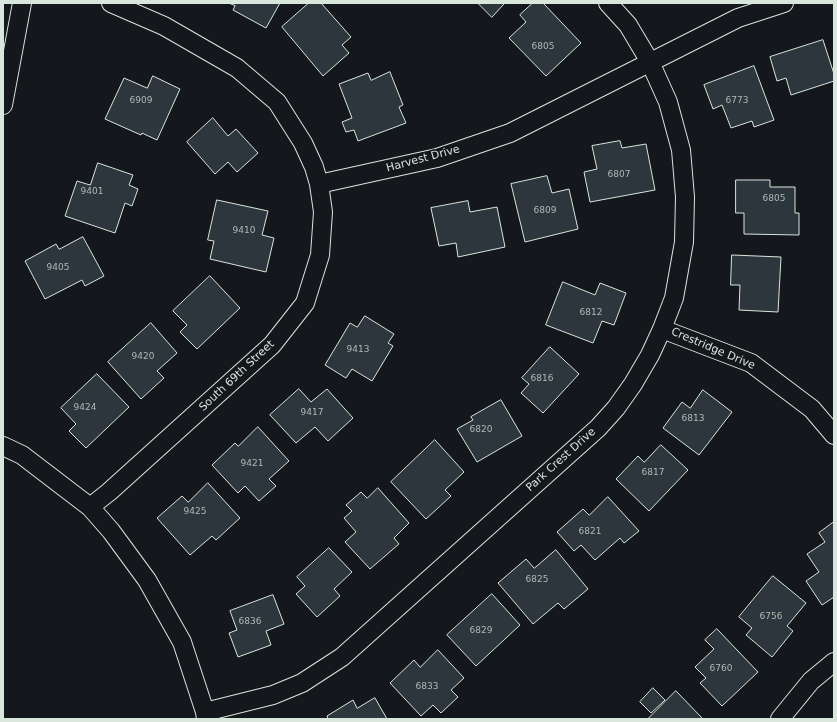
<!DOCTYPE html>
<style>
body{margin:0}
#map{position:relative;width:837px;height:722px;overflow:hidden;background:#14181c;font-family:"DejaVu Sans",sans-serif}
canvas{display:block}
.frame{position:absolute;inset:0;border:4px solid #d8e6dc;pointer-events:none}
</style>
<div id="map">
<canvas width="837" height="722"></canvas>
<div class="frame"></div>
</div>
<script>
const context = document.querySelector('canvas').getContext('2d');
context.lineJoin = 'round';
function fillPath(path, color) { context.fillStyle = color; context.fill(path, 'evenodd'); }
function stroke(path, color, width, dash) { context.strokeStyle = color; context.lineWidth = width; context.lineCap = dash ? 'butt' : 'round'; context.setLineDash(dash || []); context.stroke(path); }
function label(font, color, halo, rows, align = 'center') {
  context.font = font + ' "DejaVu Sans",sans-serif'; context.lineWidth = 3; context.setLineDash([]); context.textBaseline = 'middle'; context.strokeStyle = halo; context.fillStyle = color; for (const [text, x, y, turn = 0] of rows) {
    context.save(); context.translate(x, y); context.rotate((+turn || 0) * Math.PI / 180); context.textAlign = isNaN(turn) ? turn : align; if (halo) context.strokeText(text, 0, 0); context.fillText(text, 0, 0); context.restore();
  }
}
const building = new Path2D(`
 M 229,3 L 280,3 L 266,28 L 233,10 L 235,6 Z
 M 309,3 L 321,3 L 351,37 L 342,45 L 349,53 L 323,76 L 282,27 Z
 M 478,3 L 505,3 L 492,17 Z
 M 533,3 L 543,3 L 581,43 L 546,76 L 509,38 L 526,22 L 520,15 Z
 M 823,40 L 834,74 L 834,81 L 791,95 L 786,78 L 777,81 L 770,57 Z
 M 754,66 L 774,120 L 754,127 L 752,121 L 731,128 L 722,105 L 713,109 L 704,85 Z
 M 390,72 L 403,105 L 399,107 L 406,123 L 358,141 L 354,130 L 346,132 L 342,122 L 352,118 L 339,84 L 368,73 L 371,80 Z
 M 153,76 L 180,89 L 157,140 L 142,133 L 141,135 L 105,119 L 124,78 L 147,88 Z
 M 213,118 L 228,136 L 236,129 L 258,153 L 237,172 L 228,162 L 215,174 L 187,142 Z
 M 620,141 L 622,148 L 646,144 L 655,190 L 590,202 L 584,172 L 597,169 L 592,146 Z
 M 98,163 L 133,175 L 129,185 L 138,189 L 132,206 L 125,203 L 115,233 L 65,216 L 77,181 L 90,185 Z
 M 547,176 L 552,193 L 569,189 L 578,229 L 525,242 L 511,184 Z
 M 736,180 L 770,180 L 770,187 L 795,187 L 795,213 L 799,213 L 799,235 L 744,234 L 744,213 L 736,213 Z
 M 217,200 L 268,211 L 262,235 L 274,238 L 266,272 L 210,259 L 214,241 L 208,240 Z
 M 468,201 L 470,212 L 497,207 L 505,247 L 458,257 L 456,243 L 439,246 L 431,208 Z
 M 83,237 L 104,276 L 85,286 L 82,280 L 45,299 L 25,261 L 56,244 L 59,249 Z
 M 732,255 L 781,257 L 778,312 L 739,310 L 740,285 L 731,285 Z
 M 210,276 L 240,308 L 197,349 L 180,332 L 187,325 L 173,311 Z
 M 563,282 L 595,295 L 600,283 L 626,293 L 614,325 L 602,321 L 593,343 L 546,325 Z
 M 365,316 L 394,334 L 388,343 L 393,346 L 372,381 L 352,369 L 346,378 L 325,365 L 350,323 L 357,327 Z
 M 151,323 L 177,353 L 157,371 L 164,378 L 141,399 L 108,362 Z
 M 550,347 L 579,374 L 543,413 L 521,393 L 529,384 L 522,378 Z
 M 97,374 L 129,407 L 86,448 L 69,431 L 76,424 L 61,408 Z
 M 299,389 L 311,402 L 327,389 L 353,418 L 328,441 L 315,427 L 296,443 L 270,415 Z
 M 703,390 L 732,412 L 699,455 L 663,428 L 682,402 L 690,408 Z
 M 501,400 L 522,436 L 477,462 L 457,429 L 473,420 L 471,417 Z
 M 258,427 L 289,461 L 269,479 L 276,486 L 259,501 L 245,486 L 238,493 L 212,465 L 235,443 L 238,446 Z
 M 435,440 L 464,472 L 445,490 L 451,496 L 426,519 L 391,482 Z
 M 661,445 L 688,470 L 649,511 L 616,479 L 638,456 L 644,462 Z
 M 208,483 L 240,518 L 216,540 L 212,536 L 190,555 L 157,518 L 182,496 L 188,502 Z
 M 378,488 L 409,523 L 394,538 L 399,544 L 370,569 L 345,542 L 356,532 L 344,518 L 352,511 L 346,505 L 361,492 L 367,498 Z
 M 608,497 L 639,531 L 624,543 L 620,538 L 595,560 L 581,545 L 574,551 L 557,532 L 583,509 L 589,515 Z
 M 834,522 L 834,597 L 822,605 L 806,581 L 819,572 L 807,554 L 825,542 L 819,533 Z
 M 329,548 L 352,572 L 334,589 L 340,596 L 317,617 L 296,594 L 305,586 L 297,577 Z
 M 556,550 L 588,589 L 564,609 L 558,603 L 533,624 L 498,583 L 526,559 L 534,568 Z
 M 773,576 L 806,603 L 787,626 L 793,631 L 772,657 L 746,635 L 752,628 L 739,617 Z
 M 492,594 L 520,625 L 476,666 L 447,635 Z
 M 273,595 L 284,624 L 266,631 L 271,645 L 238,657 L 229,633 L 237,630 L 230,611 Z
 M 717,629 L 758,672 L 722,706 L 700,683 L 706,678 L 695,667 L 714,649 L 705,640 Z
 M 438,650 L 464,678 L 451,690 L 458,697 L 441,713 L 433,705 L 421,716 L 390,683 L 414,660 L 420,667 Z
 M 653,688 L 665,700 L 651,713 L 640,702 Z
 M 676,691 L 703,719 L 648,719 Z
 M 375,698 L 387,719 L 328,719 L 327,716 L 353,700 L 357,708 Z`);
fillPath(building, '#2c363c');
stroke(building, '#d8e6dc', 1);
const minor = new Path2D(`
 M 3,105 L 22,3
 M 319,184 L 437,158 L 510,133 L 738,18 L 784,3
 M 662,329 L 751,363 L 812,409 L 834,435
 M 3,446 L 22,455 L 90,507 L 111,531 L 147,580 L 182,642 L 205,712 L 206,719
 M 90,507 L 109,492 L 272,345 L 305,303 L 320,255 L 323,212 L 319,184 L 314,167 L 303,143 L 277,102 L 237,68 L 164,26 L 111,3
 M 205,712 L 273,695 L 302,683 L 342,657 L 598,428 L 616,408 L 633,384 L 650,355 L 662,329 L 674,298 L 684,242 L 685,197 L 681,150 L 668,102 L 650,62 L 628,25 L 608,3
 M 780,719 L 811,681 L 834,662`);
stroke(minor, '#d8e6dc', 20);
stroke(minor, '#14181c', 18);
label('9px', '#adbab4', null, [
 ["6805",543,47],
 ["6909",141,101],
 ["6773",737,101],
 ["6807",619,175],
 ["9401",92,192],
 ["6805",774,199],
 ["6809",545,211],
 ["9410",244,231],
 ["9405",58,268],
 ["6812",591,313],
 ["9413",358,350],
 ["9420",143,357],
 ["6816",542,379],
 ["9424",85,408],
 ["9417",312,413],
 ["6813",693,419],
 ["6820",481,430],
 ["9421",252,464],
 ["6817",653,473],
 ["9425",195,512],
 ["6821",590,532],
 ["6825",537,580],
 ["6756",771,617],
 ["6836",250,622],
 ["6829",481,631],
 ["6760",721,669],
 ["6833",427,687]
]);
label('11px', '#d8e6dc', '#14181c', [
 ["Harvest Drive",423,159,-15],
 ["Crestridge Drive",713,349,23],
 ["South 69th Street",237,376,-43],
 ["Park Crest Drive",561,460,-42]
]);
</script>
